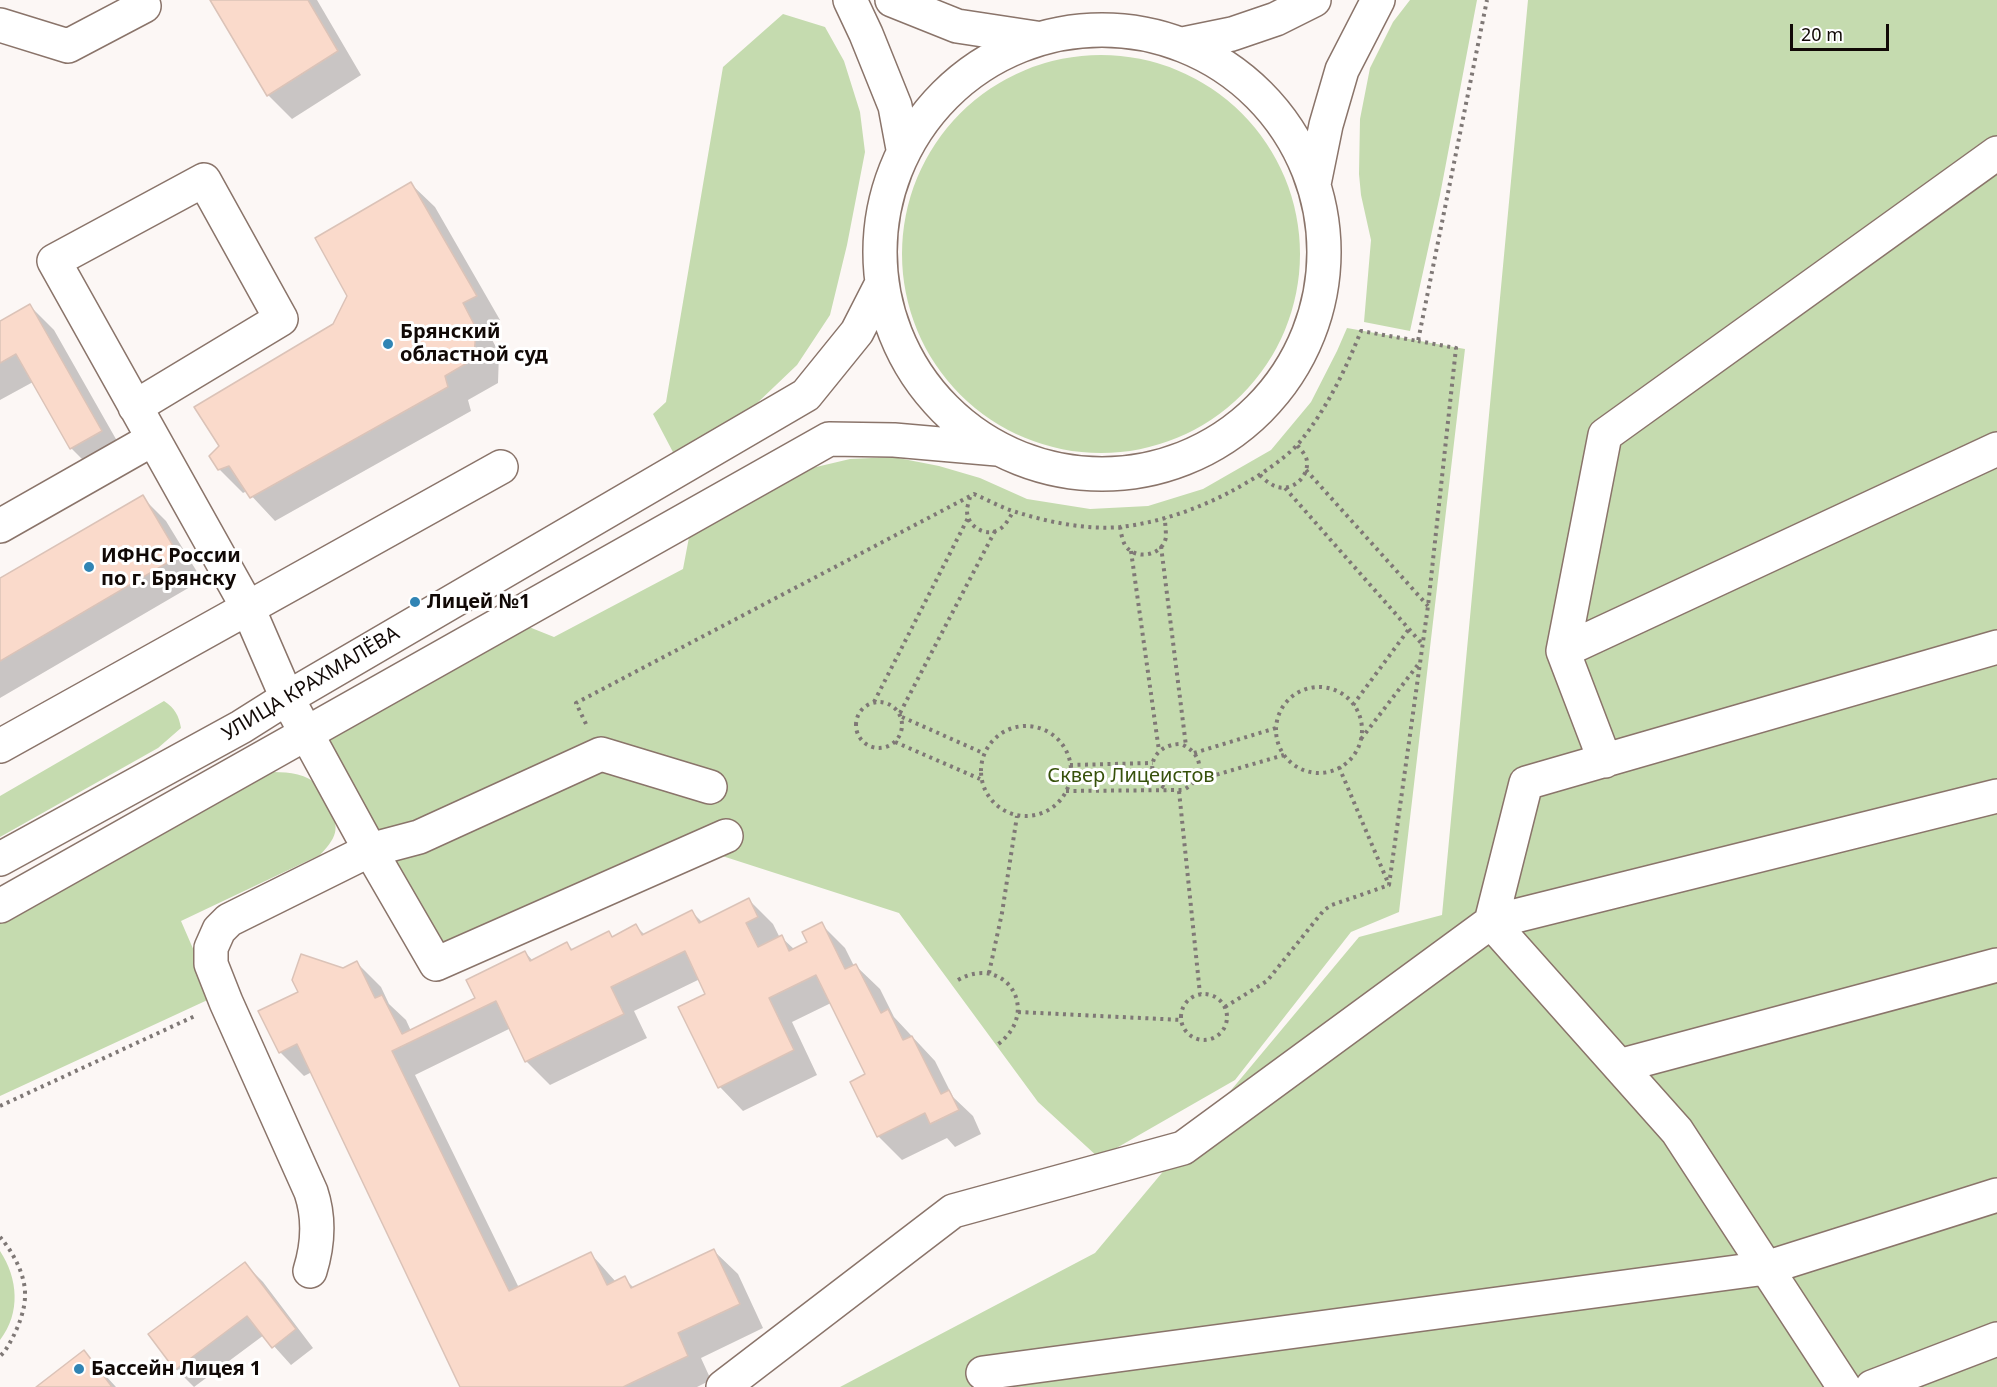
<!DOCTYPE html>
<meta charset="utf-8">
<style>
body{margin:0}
#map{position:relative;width:1997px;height:1387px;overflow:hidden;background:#fcf7f5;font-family:"Noto Sans",sans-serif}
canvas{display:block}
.scale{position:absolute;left:1790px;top:24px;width:99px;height:27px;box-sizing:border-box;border:3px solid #110906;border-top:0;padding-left:8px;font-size:18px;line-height:21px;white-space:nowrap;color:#110906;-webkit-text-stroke:4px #fff;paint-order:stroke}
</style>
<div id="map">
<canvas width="1997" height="1387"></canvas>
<div class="scale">20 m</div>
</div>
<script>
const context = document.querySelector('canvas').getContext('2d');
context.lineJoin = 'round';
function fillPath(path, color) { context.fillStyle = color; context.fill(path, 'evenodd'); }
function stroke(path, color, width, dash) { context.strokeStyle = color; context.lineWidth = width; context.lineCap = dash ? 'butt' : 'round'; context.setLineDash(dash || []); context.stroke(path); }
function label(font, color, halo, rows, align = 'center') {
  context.font = font + ' "Noto Sans",sans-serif'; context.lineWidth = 6; context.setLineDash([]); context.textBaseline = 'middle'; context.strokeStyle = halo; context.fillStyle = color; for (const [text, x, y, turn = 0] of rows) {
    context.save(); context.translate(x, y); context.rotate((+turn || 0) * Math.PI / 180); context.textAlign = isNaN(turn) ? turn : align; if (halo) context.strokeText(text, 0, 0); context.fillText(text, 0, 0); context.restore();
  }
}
fillPath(new Path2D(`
 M 1410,0 L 1477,0 L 1440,195 L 1410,331 L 1364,322 L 1371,240 L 1361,195 L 1359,174 L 1360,119 L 1370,68 L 1393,22 Z
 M 1528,0 L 1997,0 L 1997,1387 L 840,1387 L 1095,1253 L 1359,937 L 1442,915 Z
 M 783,14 L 825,27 L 844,61 L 860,112 L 865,152 L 847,245 L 830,315 L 797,365 L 753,407 L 675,456 L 653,414 L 666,402 L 723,67 Z
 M902 254a199 199 0 1 1 398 0a199 199 0 1 1-398 0Z
 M 1347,328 L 1465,349 L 1399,912 L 1351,932 L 1235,1080 L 1099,1158 L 1038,1102 L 899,913 L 713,853 L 429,978 L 305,750 L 529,627 L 554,637 L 683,569 L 690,532 L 765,486 L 812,468 L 850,459 L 893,457 L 939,466 L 980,478 L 1027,499 L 1090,509 L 1148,506 L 1203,489 L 1271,450 L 1311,402 L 1337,351 Z
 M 164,701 C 175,708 179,716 181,728 L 158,748 L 0,837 L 0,796 Z
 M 268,772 C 283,772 301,772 314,782 C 319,786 324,795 327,801 C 339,827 340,834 320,855 L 181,921 L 214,997 L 0,1096 L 0,920 Z
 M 0,1251 C 18,1278 21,1313 0,1340 Z`), '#c5dbaf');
fillPath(new Path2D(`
 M 212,0 L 317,0 L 361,75 L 292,119 L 268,95 Z
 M 411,184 L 435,207 L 500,320 L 486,328 L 499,353 L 498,383 L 468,400 L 471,411 L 275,521 L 247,491 L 243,493 L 219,469 L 334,325 Z
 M 30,306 L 54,330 L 125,455 L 95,472 L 71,448 L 33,382 L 0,400 L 0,323 Z
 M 142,497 L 166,521 L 202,580 L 0,698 L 0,580 Z
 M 749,900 L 773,924 L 780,938 L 781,937 L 795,950 L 809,943 L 821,924 L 845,948 L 854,966 L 856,966 L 880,989 L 894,1017 L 935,1061 L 953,1097 L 973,1116 L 981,1134 L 955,1147 L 947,1138 L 902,1160 L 878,1136 L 867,1075 L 831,1003 L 792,1022 L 817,1075 L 743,1111 L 720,1087 L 707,994 L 700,979 L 634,1011 L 647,1038 L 550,1085 L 526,1061 L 511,1028 L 415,1075 L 519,1288 L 591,1254 L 616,1282 L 624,1278 L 634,1288 L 714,1251 L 738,1274 L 763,1328 L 701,1358 L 711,1380 L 697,1387 L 461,1387 L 312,1072 L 304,1076 L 280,1052 L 343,970 L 357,963 L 381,987 L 389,1004 L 406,1020 L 411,1031 L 477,998 L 525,952 L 533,961 L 567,944 L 573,950 L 608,932 L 613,937 L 636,926 L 645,935 L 692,912 L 703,923 Z
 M 245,1264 L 263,1282 L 313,1348 L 291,1365 L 264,1335 L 194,1387 L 176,1369 Z
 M 84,1352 L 116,1387 L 38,1387 Z`), '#0003');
const building = new Path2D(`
 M 210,0 L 308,0 L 338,51 L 267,96 Z
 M 411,182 L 477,296 L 463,303 L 476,328 L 474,359 L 445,376 L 448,387 L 250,498 L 229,466 L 218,470 L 209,456 L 219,446 L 194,407 L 333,324 L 347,296 L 315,238 Z
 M 30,304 L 102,431 L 70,449 L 16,354 L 0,363 L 0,321 Z
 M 143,495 L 179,556 L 0,661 L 0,578 Z
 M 749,898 L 758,917 L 746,923 L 758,947 L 782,935 L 789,951 L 807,942 L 802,932 L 822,922 L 845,969 L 856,964 L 881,1013 L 888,1009 L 903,1040 L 912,1036 L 941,1094 L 949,1090 L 959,1110 L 930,1124 L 925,1113 L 877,1137 L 850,1082 L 865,1074 L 816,975 L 769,998 L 794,1050 L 718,1088 L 678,1007 L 705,994 L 685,951 L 611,987 L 624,1014 L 525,1062 L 496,1001 L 392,1051 L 509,1291 L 591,1252 L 607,1285 L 625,1276 L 631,1288 L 714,1249 L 740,1304 L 678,1333 L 688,1356 L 623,1387 L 460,1387 L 297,1044 L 279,1053 L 258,1011 L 298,992 L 292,980 L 301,954 L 343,968 L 357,961 L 375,998 L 382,995 L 402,1034 L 475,998 L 466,980 L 525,951 L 530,961 L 567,942 L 571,950 L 609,931 L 612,937 L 636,924 L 642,935 L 692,910 L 699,923 Z
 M 245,1262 L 296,1329 L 272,1348 L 247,1316 L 175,1370 L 148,1334 Z
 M 84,1350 L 112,1387 L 36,1387 Z`);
fillPath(building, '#fadacb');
stroke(building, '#dbc3b8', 1.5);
const minor = new Path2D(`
 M 0,25 L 68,46 L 144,6 L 140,0
 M 135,407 L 281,319 L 204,180 L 54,261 L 248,608 L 287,698 L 370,850 L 229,920 L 219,930 L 211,948 L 211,964 L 226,1002 L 311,1192 C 320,1219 318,1245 310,1271
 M 0,526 L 153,439
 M 1997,647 L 1526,783 L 1491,922 L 1997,796
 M 1563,651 L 1997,449
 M 0,746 L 501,467
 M 1605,761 L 1563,651 L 1605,435 L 1997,153
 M 710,787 L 601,754 L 419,837 L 370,850 L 436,964 L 726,836
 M 1619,1066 L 1997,965
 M 983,1373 L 1766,1268 L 1997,1195
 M 723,1387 L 953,1211 L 1183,1148 L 1491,922 L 1677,1131 L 1844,1387
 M 1872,1387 L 1997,1339`);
const major = new Path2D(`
 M 850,0 L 866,34 L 895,106 L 903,149
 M 892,0 L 957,26 L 1036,38
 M880 252a222 222 0 1 1 444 0a222 222 0 1 1-444 0Z
 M 1183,44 L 1232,34 L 1276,19 L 1314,0
 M 1314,184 L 1326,125 L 1342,70 L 1378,0
 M 0,859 L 241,727 L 287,698 L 806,395 L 857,332 L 880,287
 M 0,906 L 829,439 L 894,440 L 997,449`);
stroke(minor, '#8a746a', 36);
stroke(major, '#8a746a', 36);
stroke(new Path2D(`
 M 1306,470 L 1428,606
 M 1260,475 C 1263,478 1267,482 1271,484 C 1287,495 1309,480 1307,461 C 1306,455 1301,450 1297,445
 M 1285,488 L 1423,645
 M 970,497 C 969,501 967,507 967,511 C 967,526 985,537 998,530 C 1006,526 1009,518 1013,512
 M 1120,527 C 1121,532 1122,540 1125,545 C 1135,561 1163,556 1166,537 C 1166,531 1165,524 1165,518
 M 1161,546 L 1186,746
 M 1131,551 L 1159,751
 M1276 730a43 43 0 1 1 86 0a43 43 0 1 1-86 0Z
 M856 725a23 23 0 1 1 46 0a23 23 0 1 1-46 0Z
 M 874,702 L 968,518
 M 1353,705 L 1409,629
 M 900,713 L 995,531
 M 902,717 L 983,753
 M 586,724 L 576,703 L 974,494 C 988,500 1002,508 1016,512 C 1048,522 1086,530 1120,527 C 1157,523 1195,510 1228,493 C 1251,481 1282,462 1299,443 C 1326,410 1345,371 1361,331 L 1418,341 L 1487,0
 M981 771a45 45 0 1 1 90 0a45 45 0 1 1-90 0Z
 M 1361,739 L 1420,662
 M 895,742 L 980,779
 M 1194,753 L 1276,728
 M 1070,765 L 1153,763
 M 1339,767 L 1389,885
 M 1195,781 L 1284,755
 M 1066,791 L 1183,790 C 1205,779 1205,754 1181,744 C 1151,744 1141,775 1168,790
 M 1179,791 L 1200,994
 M 989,973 L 1002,913 L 1017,816
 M 958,980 C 1005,953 1043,1011 997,1045
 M1181 1017a23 23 0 1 1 46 0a23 23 0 1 1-46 0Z
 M 1225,1007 L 1267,981 L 1324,910 L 1332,905 L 1389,885 L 1428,606 L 1456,348 L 1418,341
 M 1018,1012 L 1182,1020
 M 0,1106 L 195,1016
 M 0,1237 C 13,1252 26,1276 25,1296 C 25,1309 19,1325 13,1337 C 9,1344 6,1351 0,1356`), '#7f7876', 4, [3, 4.5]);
stroke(minor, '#fff', 33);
stroke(major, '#fff', 33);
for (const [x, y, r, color] of [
 [388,344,6,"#3084b4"],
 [89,567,6,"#3084b4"],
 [415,602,6,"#3084b4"],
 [79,1369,6,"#3084b4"]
]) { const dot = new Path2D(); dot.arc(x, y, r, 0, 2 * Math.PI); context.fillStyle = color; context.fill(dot); stroke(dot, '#fff', 2); }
label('bold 20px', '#110906', '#fff', [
 ["Брянский",400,332],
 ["областной суд",400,355],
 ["ИФНС России",101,556],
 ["по г. Брянску",101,579],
 ["Лицей №1",427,602],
 ["Бассейн Лицея 1",91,1369]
], 'left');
label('20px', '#110906', '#fff', [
 ["УЛИЦА КРАХМАЛЁВА",311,684,-31]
]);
label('20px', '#37510b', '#fff', [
 ["Сквер Лицеистов",1131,776]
]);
</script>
